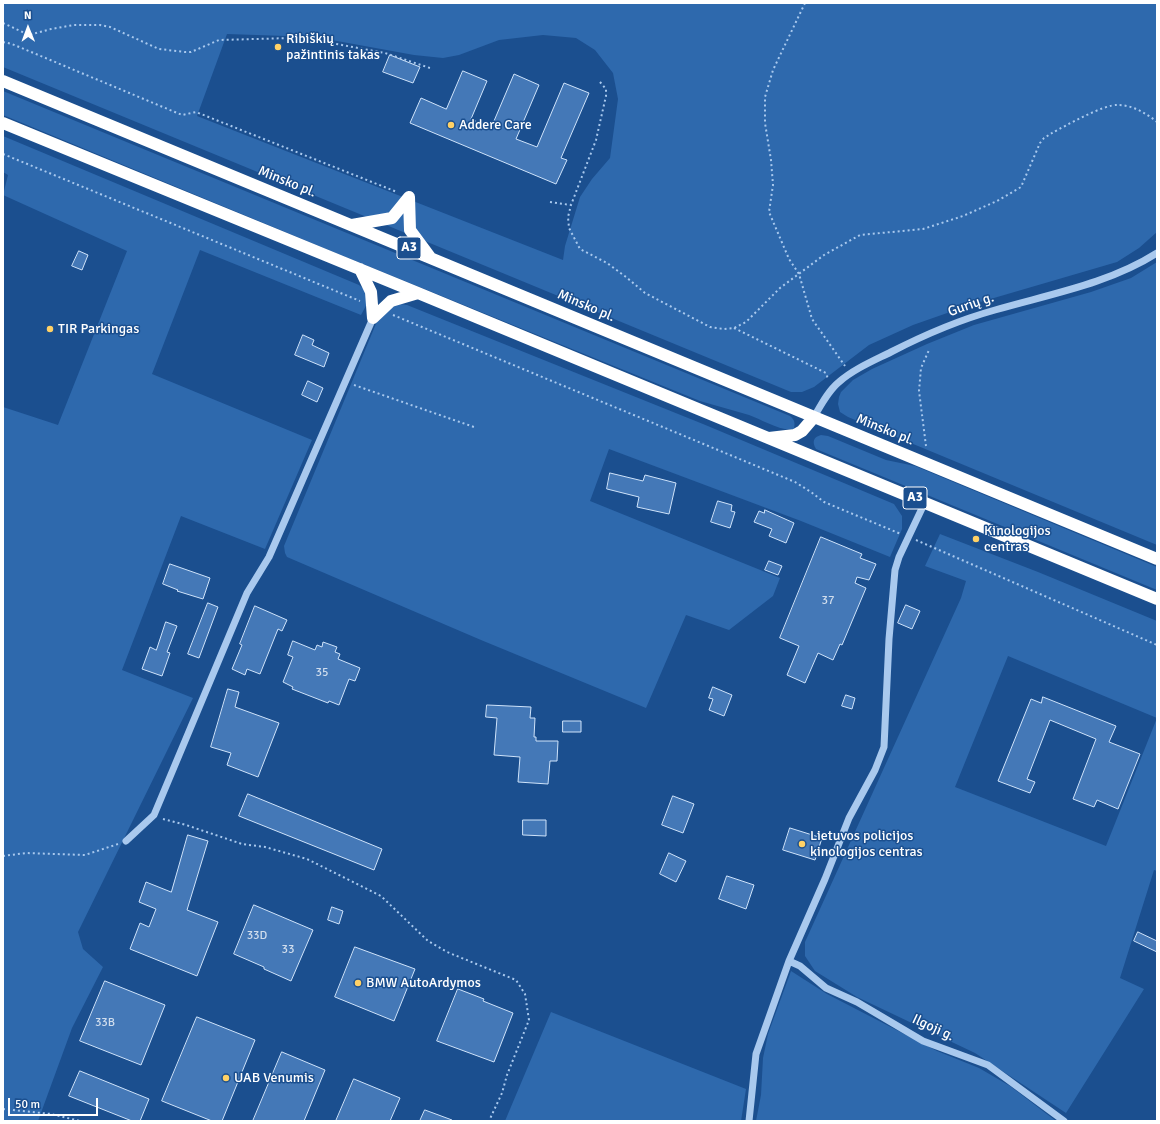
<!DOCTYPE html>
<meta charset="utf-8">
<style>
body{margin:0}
#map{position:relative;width:1160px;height:1124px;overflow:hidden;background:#1b4f8f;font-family:Signika,sans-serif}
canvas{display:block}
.frame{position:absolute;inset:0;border:4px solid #fff;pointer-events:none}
.north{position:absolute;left:8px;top:8px;width:40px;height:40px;-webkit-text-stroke:3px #1b4f8f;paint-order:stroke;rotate:359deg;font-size:11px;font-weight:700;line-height:16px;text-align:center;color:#fff}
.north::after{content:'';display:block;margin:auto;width:14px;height:18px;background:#fff;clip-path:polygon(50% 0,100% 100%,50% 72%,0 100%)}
.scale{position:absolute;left:8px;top:1098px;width:90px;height:18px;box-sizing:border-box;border:2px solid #fff;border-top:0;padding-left:5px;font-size:12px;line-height:14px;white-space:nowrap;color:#fff;-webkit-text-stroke:3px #1b4f8f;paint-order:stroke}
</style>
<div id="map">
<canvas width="1160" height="1124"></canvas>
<div class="frame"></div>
<div class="north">N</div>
<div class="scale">50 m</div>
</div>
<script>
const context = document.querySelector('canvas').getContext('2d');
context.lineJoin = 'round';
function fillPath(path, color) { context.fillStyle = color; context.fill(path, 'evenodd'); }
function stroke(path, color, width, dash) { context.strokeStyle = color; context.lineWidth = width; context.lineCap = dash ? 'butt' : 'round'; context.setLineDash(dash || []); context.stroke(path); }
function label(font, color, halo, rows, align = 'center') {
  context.font = font + ' Signika,sans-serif'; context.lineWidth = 3; context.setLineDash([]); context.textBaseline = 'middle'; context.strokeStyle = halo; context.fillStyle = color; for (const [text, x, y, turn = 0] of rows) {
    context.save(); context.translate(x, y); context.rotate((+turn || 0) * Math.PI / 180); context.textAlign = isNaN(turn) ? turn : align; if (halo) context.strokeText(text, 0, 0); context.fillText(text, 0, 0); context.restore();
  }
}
fillPath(new Path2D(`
 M 3,3 L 1157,3 L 1157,232 L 1139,248 L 1117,262 L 970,305 L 913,325 L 869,345 L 814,387 L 802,392 L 791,392 L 3,67 ZM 227,34 L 315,37 L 414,55 L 443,58 L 459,55 L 499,40 L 543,35 L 576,38 L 595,50 L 613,73 L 618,99 L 610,158 L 592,179 L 580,197 L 565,246 L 563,260 L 197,116 Z
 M 3,91 L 790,416 C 795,420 795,423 794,429 C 781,432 761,419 749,415 C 733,410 716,406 700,401 L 336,253 L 3,115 Z
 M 3,136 L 359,285 L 366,291 L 369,300 L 361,315 L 200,250 L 152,374 L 312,440 L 265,549 L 181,516 L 122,670 L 193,698 L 78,932 L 83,949 L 103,967 L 72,1028 L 38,1121 L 3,1120 L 3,407 L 58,425 L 127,251 L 3,195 L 8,175 L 3,172 Z
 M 1157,262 L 1157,545 L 848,417 L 840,412 L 838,404 L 839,397 L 841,392 L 853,380 L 872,369 L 927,344 L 974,325 L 1091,292 L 1131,278 Z
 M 400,304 L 407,305 L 703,424 L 894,504 L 902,516 L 902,529 L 890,557 L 801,521 L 609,449 L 590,501 L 780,578 L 773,596 L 729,630 L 686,615 L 646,708 L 481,640 L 287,557 L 285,553 L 284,546 L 380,314 L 387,307 Z
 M 821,435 L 828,436 L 886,460 L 915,466 L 1157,567 L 1157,590 L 816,449 C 812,442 813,437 821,435 Z
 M 940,534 L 1038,572 L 1157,621 L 1157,871 L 1154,870 L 1120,978 L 1144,989 L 1066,1113 L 975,1053 L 857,997 L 815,971 L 805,956 L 805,942 L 961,598 L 966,581 L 925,566 ZM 1008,656 L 1157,718 L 1106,846 L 955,787 Z
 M 791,971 L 827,994 L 937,1051 L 979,1068 L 1010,1086 L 1056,1121 L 756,1121 L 761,1095 L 763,1058 L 768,1034 Z
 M 551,1012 L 746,1089 L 741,1121 L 505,1121 Z`), '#2e69ad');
const building = new Path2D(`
 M 390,55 L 420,67 L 413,83 L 383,72 Z
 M 463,71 L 487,81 L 471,119 L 491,128 L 514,74 L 539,85 L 516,139 L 537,147 L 564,83 L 589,93 L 561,158 L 567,160 L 556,184 L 410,123 L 421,98 L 446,109 Z
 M 79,251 L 88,255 L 82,270 L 72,266 Z
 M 303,335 L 314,340 L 312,345 L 329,353 L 324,367 L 295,355 Z
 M 308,381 L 323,388 L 317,402 L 302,395 Z
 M 610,473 L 643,481 L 645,475 L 676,483 L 669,514 L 637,507 L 639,497 L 607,489 Z
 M 718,501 L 732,505 L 731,511 L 735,512 L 730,528 L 711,522 Z
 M 765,510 L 794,523 L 786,543 L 769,536 L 772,529 L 754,522 L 759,511 L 764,513 Z
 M 821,537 L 862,554 L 860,558 L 876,564 L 869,580 L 857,577 L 855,583 L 866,588 L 842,645 L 840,644 L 833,660 L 818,653 L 805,683 L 787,675 L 799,646 L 780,638 Z
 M 769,561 L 782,566 L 778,575 L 765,570 Z
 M 170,564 L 210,578 L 203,599 L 177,591 L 178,590 L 163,584 Z
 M 208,603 L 218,607 L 199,658 L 188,654 Z
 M 906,605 L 920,611 L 912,629 L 898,623 Z
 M 255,606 L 287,620 L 282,631 L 278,629 L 260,674 L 247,669 L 245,675 L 232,669 L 242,645 L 240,644 Z
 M 166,622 L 177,626 L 167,652 L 170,653 L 162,676 L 142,669 L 150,647 L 156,650 Z
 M 293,641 L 315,650 L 317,645 L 322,647 L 323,642 L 337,647 L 335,652 L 340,654 L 338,659 L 360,668 L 355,681 L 349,679 L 339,705 L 329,701 L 328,703 L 292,689 L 293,687 L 283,682 L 293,657 L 288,655 Z
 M 713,687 L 732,695 L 724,716 L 709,710 L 713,699 L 709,698 Z
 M 228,689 L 239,692 L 235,707 L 279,723 L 258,777 L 227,765 L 231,753 L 211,747 Z
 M 846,695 L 855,698 L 852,709 L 842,706 Z
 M 1043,697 L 1116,726 L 1109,742 L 1140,754 L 1118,809 L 1097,800 L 1094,807 L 1073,799 L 1096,739 L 1050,720 L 1027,779 L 1035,782 L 1030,793 L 998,781 L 1031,699 L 1041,703 Z
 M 487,705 L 531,707 L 530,718 L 535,718 L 534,737 L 536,737 L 536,741 L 558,741 L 557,761 L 550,761 L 548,784 L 518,782 L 520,757 L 494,755 L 497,718 L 486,717 Z
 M 563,721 L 581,721 L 581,732 L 563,732 Z
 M 248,794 L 382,849 L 374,870 L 239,816 Z
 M 673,796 L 694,804 L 683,833 L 662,825 Z
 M 523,820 L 546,820 L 546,836 L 523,835 Z
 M 790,828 L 822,838 L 815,860 L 783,850 Z
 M 188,835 L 208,841 L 187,910 L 218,922 L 197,976 L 130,949 L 140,923 L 149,927 L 156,909 L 139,902 L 146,882 L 171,892 Z
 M 669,853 L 686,861 L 676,882 L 660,874 Z
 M 727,876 L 754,885 L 746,909 L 719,899 Z
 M 254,905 L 313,930 L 291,981 L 264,969 L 264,967 L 234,954 Z
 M 332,907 L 343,911 L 339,924 L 328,920 Z
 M 1138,932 L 1157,941 L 1157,952 L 1134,941 Z
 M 355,947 L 415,969 L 394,1021 L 335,997 Z
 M 105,981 L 165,1005 L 141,1065 L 80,1041 Z
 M 458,989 L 484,999 L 483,1001 L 513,1013 L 494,1062 L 437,1041 Z
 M 197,1017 L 255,1040 L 222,1121 L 212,1121 L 162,1101 Z
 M 282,1052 L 325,1070 L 304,1121 L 253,1121 Z
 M 80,1071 L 149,1099 L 140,1121 L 132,1121 L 69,1096 Z
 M 354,1079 L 400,1098 L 390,1121 L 336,1121 Z
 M 425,1110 L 452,1120 L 452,1121 L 420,1121 Z`);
fillPath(building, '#4478b7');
stroke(building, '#cfe3fa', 1);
stroke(new Path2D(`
 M 805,3 L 773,70 L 765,97 L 765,123 L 771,160 L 773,185 L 769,212 L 789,259 L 799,274 L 812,319 L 845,366
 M 3,23 L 29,35 L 51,29 L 74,25 L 100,25 L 110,27 L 159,49 L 185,52 L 191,52 L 219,40 L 292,38 L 315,40 L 385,53 L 430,68
 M 3,42 L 12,44 L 182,115 L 196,112 L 397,192
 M 600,82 L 606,89 L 606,96 L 596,140 L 571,205 L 568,217 L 569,228 L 580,249 L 607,263 L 626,277 L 645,293 L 710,327 L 724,329 L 734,328 L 746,322 L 780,288 L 824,255 L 860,235 L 923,229 L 963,216 L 997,201 L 1021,187 L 1040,143 L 1044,138 L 1052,133 C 1065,126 1104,104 1118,105 C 1132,105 1146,113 1157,122
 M 3,154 L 360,301
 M 550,202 L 571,205
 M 393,315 L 795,482 L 811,492 L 824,502 L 901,534
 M 734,328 L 826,373 L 828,379
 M 354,385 L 474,427
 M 926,446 L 919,391 L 921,368 L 929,350
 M 916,540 L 1157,645
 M 163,819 L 186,825 L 242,844 L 265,847 L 307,859 L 381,896 L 428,941 L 447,952 L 516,980 L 525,994 L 529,1020 L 507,1075 L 502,1093 L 489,1121
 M 3,856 L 26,853 L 85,855 L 118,844
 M 3,1109 L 51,1114 L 80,1121`), '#a9c9ee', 2, [2, 3]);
stroke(new Path2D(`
 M 814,417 C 821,405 828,391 839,382 C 854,369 873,361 891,352 C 924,335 959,320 995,310 C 1050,294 1108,284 1157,253
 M 126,841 L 154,815 L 247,593 L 269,557 L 373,318
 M 789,961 L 800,966 L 826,988 L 857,1002 L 923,1041 L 988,1065 L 1064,1121
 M 749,1121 L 756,1054 L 789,961 L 825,879 L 849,818 L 875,770 L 884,747 L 889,639 L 895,570 L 899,557 L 925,502`), '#a9c9ee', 7);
stroke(new Path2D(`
 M 3,81 L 1157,559
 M 3,123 L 418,293 L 1157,599
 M 352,225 L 392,218 L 409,197 L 410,230 L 430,257
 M 360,269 L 371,292 L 373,318 L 391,301 L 418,293
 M 769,438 L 795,435 L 802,431 L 814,417`), '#fff', 12);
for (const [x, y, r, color] of [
 [278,47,4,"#ffd166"],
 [451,125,4,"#ffd166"],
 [50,329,4,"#ffd166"],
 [976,539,4,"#ffd166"],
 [802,844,4,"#ffd166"],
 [358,983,4,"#ffd166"],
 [226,1078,4,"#ffd166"]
]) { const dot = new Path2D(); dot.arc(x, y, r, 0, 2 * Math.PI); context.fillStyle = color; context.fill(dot); stroke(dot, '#1b4f8f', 1.5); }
label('12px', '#d0dded', null, [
 ["37",828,601],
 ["35",322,673],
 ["33D",257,936],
 ["33",288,950],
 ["33B",105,1023]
]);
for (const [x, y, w] of [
 [409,248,24],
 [915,498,24]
]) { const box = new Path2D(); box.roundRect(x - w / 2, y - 11, w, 22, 3); context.fillStyle = '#1b4f8f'; context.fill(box); stroke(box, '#fff', 1); }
label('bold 13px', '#fff', null, [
 ["A3",409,248],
 ["A3",915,498]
]);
label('14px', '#fff', '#1b4f8f', [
 ["Ribiškių",286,39],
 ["pažintinis takas",286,55],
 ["Addere Care",459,125],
 ["TIR Parkingas",58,329],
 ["Kinologijos",984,531],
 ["centras",984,547],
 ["Lietuvos policijos",810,836],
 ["kinologijos centras",810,852],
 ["BMW AutoArdymos",366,983],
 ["UAB Venumis",234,1078]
], 'left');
label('14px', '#fff', '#1b4f8f', [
 ["Minsko pl.",287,182,22],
 ["Gurių g.",971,305,-19],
 ["Minsko pl.",586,306,23],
 ["Minsko pl.",885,430,22],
 ["Ilgoji g.",933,1028,25]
]);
</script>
